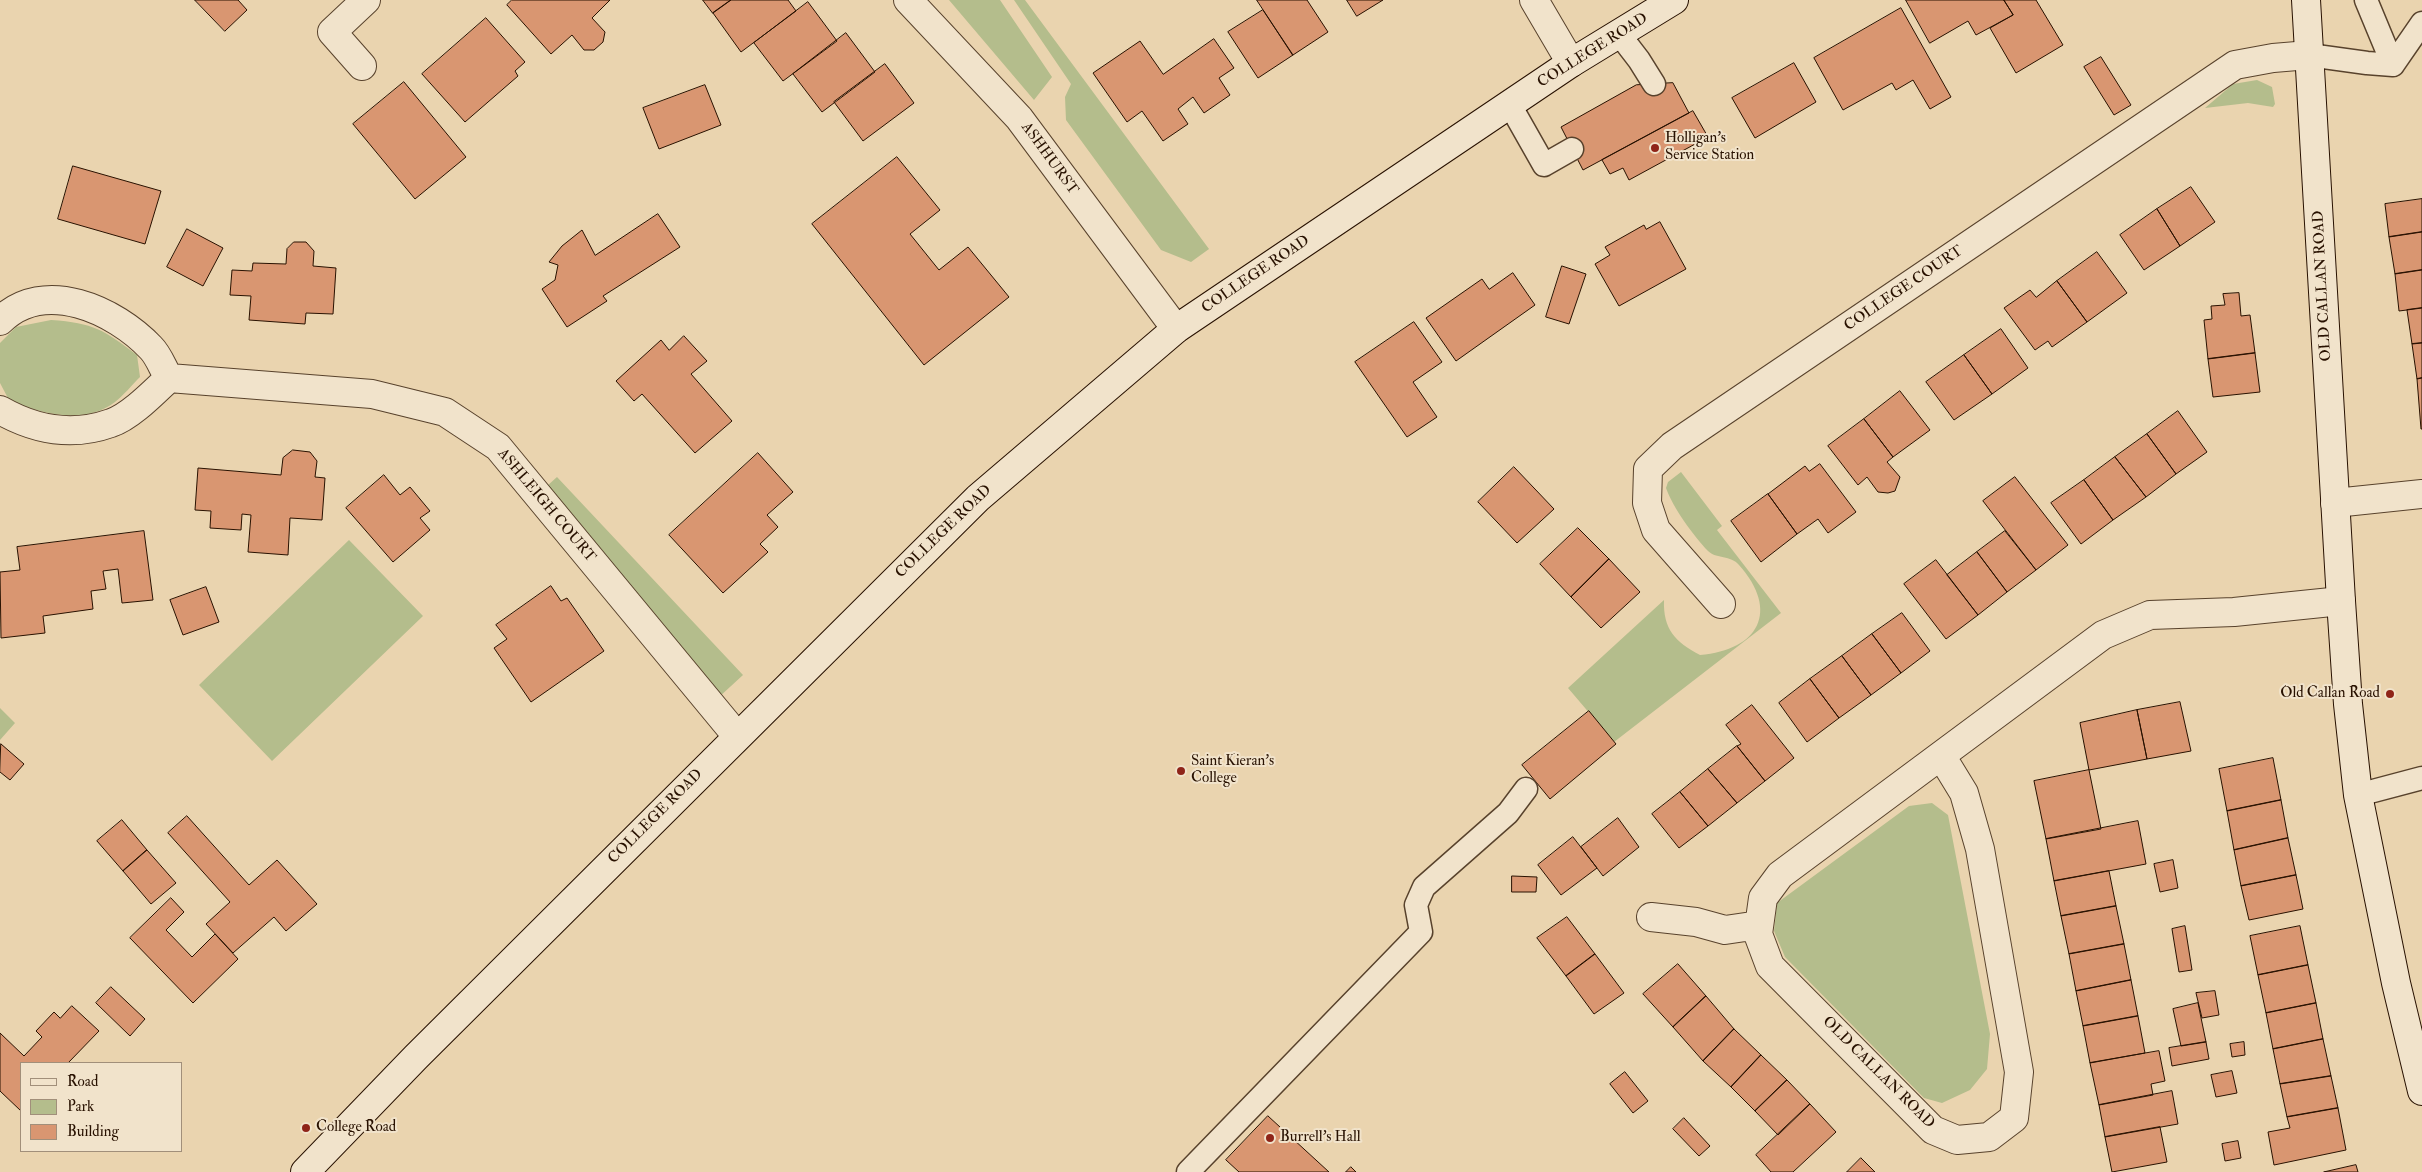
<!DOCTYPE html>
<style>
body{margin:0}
#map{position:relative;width:2422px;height:1172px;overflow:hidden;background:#ead4af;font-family:"IM FELL Double Pica",serif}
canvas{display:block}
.legend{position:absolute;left:20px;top:1062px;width:162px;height:90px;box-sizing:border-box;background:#f1e3cb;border:1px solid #a18f7a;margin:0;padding:6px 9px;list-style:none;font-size:15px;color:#281100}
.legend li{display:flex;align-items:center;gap:10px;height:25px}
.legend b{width:25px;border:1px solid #a18f7a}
</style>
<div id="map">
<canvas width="2422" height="1172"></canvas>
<ul class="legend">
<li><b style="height:6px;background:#f1e3cb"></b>Road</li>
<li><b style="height:14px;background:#b4bd8c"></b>Park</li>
<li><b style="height:14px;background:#d99671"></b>Building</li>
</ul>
</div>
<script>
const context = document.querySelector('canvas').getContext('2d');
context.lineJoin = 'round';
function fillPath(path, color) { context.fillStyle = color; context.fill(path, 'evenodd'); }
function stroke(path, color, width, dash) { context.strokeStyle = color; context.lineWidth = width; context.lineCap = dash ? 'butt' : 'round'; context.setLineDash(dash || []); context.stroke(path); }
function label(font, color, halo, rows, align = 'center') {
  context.font = font + ' "IM FELL Double Pica",serif'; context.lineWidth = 4; context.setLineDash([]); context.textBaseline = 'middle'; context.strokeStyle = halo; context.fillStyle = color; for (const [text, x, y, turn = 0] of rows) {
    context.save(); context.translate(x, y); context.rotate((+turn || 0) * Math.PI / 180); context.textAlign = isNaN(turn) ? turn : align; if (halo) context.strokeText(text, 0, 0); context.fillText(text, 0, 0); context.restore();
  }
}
fillPath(new Path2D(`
 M 949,0 L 1000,0 L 1052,77 L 1034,100 Z
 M 1014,0 L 1025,0 L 1209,249 L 1191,262 L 1161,250 L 1066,120 L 1065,97 L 1071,84 Z
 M 2257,80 L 2272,87 L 2275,104 L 2273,107 L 2248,103 L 2205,108 L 2233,84 Z
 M 51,320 C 94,323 104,330 137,355 L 140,377 C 132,385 124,395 115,402 C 83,426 44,413 10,402 L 0,383 L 0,343 L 16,327 Z
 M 1681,472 L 1722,526 L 1717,530 L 1781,613 L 1614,742 L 1568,688 L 1664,600 C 1663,629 1675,642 1700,655 C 1759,650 1780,611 1739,565 C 1731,555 1716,559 1708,551 C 1693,535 1673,508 1666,488 L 1668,482 Z
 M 557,477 L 743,675 L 718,698 L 547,486 Z
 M 349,540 L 423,616 L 272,761 L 199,685 Z
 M 0,708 L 15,723 L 0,740 Z
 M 1932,803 L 1948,815 L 1990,1034 L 1987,1069 L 1970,1090 L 1942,1103 L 1924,1098 L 1785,957 L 1774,931 L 1777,903 L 1909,806 Z`), '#b4bd8c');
const building = new Path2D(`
 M 195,0 L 238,0 L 247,10 L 225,31 Z
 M 512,0 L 610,0 L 592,18 L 605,32 L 603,42 L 594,50 L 584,50 L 572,35 L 551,54 L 507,5 Z
 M 703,0 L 731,0 L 713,13 Z
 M 731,0 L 788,0 L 796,11 L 741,52 L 713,13 Z
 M 1257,0 L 1307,0 L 1328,32 L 1293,55 Z
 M 1347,0 L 1383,0 L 1357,16 Z
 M 1906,0 L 2004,0 L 2013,15 L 1976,35 L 1968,21 L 1930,43 Z
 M 2004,0 L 2036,0 L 2063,45 L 2016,73 L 1990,28 L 2013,15 Z
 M 808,2 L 837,41 L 783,81 L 754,43 Z
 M 1901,8 L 1951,97 L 1930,109 L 1913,80 L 1896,90 L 1892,83 L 1843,110 L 1814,58 Z
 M 1263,10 L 1293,55 L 1258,78 L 1228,32 Z
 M 486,18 L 525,62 L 515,71 L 518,76 L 465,122 L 422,74 Z
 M 846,33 L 875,72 L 822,112 L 793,74 Z
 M 1214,39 L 1234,68 L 1219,78 L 1230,95 L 1204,113 L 1193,97 L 1178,109 L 1188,124 L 1163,141 L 1142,111 L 1127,122 L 1093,73 L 1140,41 L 1163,74 Z
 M 2101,57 L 2131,105 L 2114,115 L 2084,67 Z
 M 1794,63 L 1816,102 L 1755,138 L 1732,98 Z
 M 885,64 L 914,103 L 863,141 L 834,102 Z
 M 404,82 L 466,157 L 415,199 L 353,124 Z
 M 1673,83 L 1689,113 L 1583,170 L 1561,127 L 1636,85 Z
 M 705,85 L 721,125 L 659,149 L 643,108 Z
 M 1693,111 L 1708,137 L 1629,180 L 1623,168 L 1610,174 L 1602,160 Z
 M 897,157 L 940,210 L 910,234 L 939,270 L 968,247 L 1009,297 L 924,365 L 812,224 Z
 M 73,166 L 161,191 L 145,244 L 58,219 Z
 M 2191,187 L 2215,222 L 2180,246 L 2157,209 Z
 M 2422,199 L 2422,232 L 2389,237 L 2385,204 Z
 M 2157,209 L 2180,246 L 2144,270 L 2120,235 Z
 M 658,214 L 680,247 L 603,296 L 607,301 L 567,327 L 542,289 L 555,280 L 558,265 L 549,262 L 562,246 L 582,230 L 595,255 Z
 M 1660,222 L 1686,269 L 1619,306 L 1595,264 L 1610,255 L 1605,247 L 1644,225 L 1646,229 Z
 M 187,229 L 223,248 L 203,286 L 167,267 Z
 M 2422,232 L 2422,270 L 2395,274 L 2389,237 Z
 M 294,242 L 306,242 L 314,251 L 313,266 L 336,268 L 333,314 L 306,313 L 305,324 L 249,320 L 251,296 L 230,295 L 232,270 L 252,271 L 253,263 L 286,264 L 287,249 Z
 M 2097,252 L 2127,293 L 2087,322 L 2057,281 Z
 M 1562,266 L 1586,274 L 1569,324 L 1546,317 Z
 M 2422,270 L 2422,308 L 2399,311 L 2395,274 Z
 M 1513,273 L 1535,305 L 1456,361 L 1426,318 L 1482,279 L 1489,289 Z
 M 2057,281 L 2087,322 L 2052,347 L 2048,341 L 2035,350 L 2004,308 L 2030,290 L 2036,297 Z
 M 2239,293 L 2241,316 L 2250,315 L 2255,353 L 2208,359 L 2204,320 L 2212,319 L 2211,306 L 2225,305 L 2223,294 Z
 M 2422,308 L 2422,343 L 2412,344 L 2407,310 Z
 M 1414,322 L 1442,362 L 1413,382 L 1437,417 L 1407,437 L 1355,362 Z
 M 2001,329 L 2028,368 L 1992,394 L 1964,355 Z
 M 684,336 L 707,361 L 691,374 L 732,421 L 695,453 L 642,394 L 634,401 L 616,381 L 661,340 L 669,350 Z
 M 2422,343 L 2422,378 L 2417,379 L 2412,344 Z
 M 2255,353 L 2260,392 L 2213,397 L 2208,359 Z
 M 1964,355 L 1992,394 L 1954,420 L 1926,382 Z
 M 2422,378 L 2422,429 L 2421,429 L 2417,379 Z
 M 1900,391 L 1930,430 L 1893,457 L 1864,419 Z
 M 2178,411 L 2207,452 L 2176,474 L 2147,434 Z
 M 1864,419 L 1893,457 L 1887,462 L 1900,477 L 1895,491 L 1888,493 L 1878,492 L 1867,477 L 1858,485 L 1828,446 Z
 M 2147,434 L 2176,474 L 2146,497 L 2115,457 Z
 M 293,450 L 310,452 L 317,461 L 315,477 L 325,478 L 322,520 L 290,518 L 288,555 L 248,552 L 251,515 L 242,514 L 241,530 L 210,528 L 211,511 L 195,510 L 198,468 L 281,475 L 283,458 Z
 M 758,453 L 793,492 L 767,515 L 778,527 L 760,544 L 768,552 L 723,593 L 669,535 Z
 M 2115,457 L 2146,497 L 2113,520 L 2084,480 Z
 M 1820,464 L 1856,512 L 1828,533 L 1818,519 L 1797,534 L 1768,494 L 1805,466 L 1809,471 Z
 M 1514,467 L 1554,509 L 1517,543 L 1478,502 Z
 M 384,475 L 400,495 L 410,487 L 430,511 L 420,518 L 430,530 L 393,562 L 346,508 Z
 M 2015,477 L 2068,545 L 2036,570 L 1983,501 Z
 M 2084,480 L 2113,520 L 2081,544 L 2051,503 Z
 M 1768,494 L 1797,534 L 1761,562 L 1731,521 Z
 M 1578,528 L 1609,559 L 1571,597 L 1540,564 Z
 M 144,531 L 153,600 L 122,603 L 118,569 L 103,571 L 106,589 L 91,591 L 93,609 L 43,616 L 45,633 L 1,638 L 0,572 L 20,570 L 17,547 Z
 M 2005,531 L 2036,570 L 2007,592 L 1977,552 Z
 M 1977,552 L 2007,592 L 1978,615 L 1947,575 Z
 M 1609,559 L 1640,592 L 1601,628 L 1571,597 Z
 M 1936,560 L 1978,615 L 1946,639 L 1904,584 Z
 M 551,586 L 561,601 L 567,598 L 604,651 L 531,702 L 494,648 L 507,639 L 496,625 Z
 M 206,587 L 219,622 L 183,635 L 170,600 Z
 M 1902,613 L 1930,651 L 1901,673 L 1872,634 Z
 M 1872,634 L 1901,673 L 1871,695 L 1842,656 Z
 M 1842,656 L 1871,695 L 1839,718 L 1810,679 Z
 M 1810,679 L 1839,718 L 1807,742 L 1779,703 Z
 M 2180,702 L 2191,751 L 2147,759 L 2137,710 Z
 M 1752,705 L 1794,758 L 1765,781 L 1737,746 L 1741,744 L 1726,725 Z
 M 2137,710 L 2147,759 L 2089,770 L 2080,723 Z
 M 1589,711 L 1616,744 L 1550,799 L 1522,765 Z
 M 1,744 L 24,764 L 10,780 L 0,772 Z
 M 1737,746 L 1765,781 L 1737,803 L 1708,769 Z
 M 2273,758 L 2281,800 L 2227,811 L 2219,769 Z
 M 1708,769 L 1737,803 L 1708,826 L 1680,792 Z
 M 2089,770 L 2101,829 L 2046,839 L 2034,781 Z
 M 1680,792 L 1708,826 L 1679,848 L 1652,814 Z
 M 2281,800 L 2288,838 L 2234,850 L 2227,811 Z
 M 187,816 L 249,885 L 277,860 L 317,904 L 286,931 L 274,917 L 233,953 L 206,924 L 230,902 L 168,833 Z
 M 1618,818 L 1639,847 L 1603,876 L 1581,847 Z
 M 122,820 L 147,850 L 123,871 L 97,841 Z
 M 2138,821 L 2146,864 L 2054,881 L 2046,839 Z
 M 1573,837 L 1597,868 L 1561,895 L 1538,865 Z
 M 2288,838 L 2296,875 L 2241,886 L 2234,850 Z
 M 147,850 L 176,883 L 151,904 L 123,871 Z
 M 2173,860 L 2178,888 L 2160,892 L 2154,864 Z
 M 2109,871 L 2116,906 L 2061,916 L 2054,881 Z
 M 2296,875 L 2303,909 L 2249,920 L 2241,886 Z
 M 1512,876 L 1537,877 L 1536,892 L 1512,892 Z
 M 171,898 L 184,912 L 166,930 L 192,957 L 215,934 L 238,959 L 193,1003 L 130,938 Z
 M 2116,906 L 2124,944 L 2069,954 L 2061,916 Z
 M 1567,917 L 1595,954 L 1566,976 L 1537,938 Z
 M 2185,926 L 2192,970 L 2179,972 L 2172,929 Z
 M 2300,926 L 2308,965 L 2258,975 L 2250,936 Z
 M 2124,944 L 2131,980 L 2076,991 L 2069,954 Z
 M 1595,954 L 1624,993 L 1594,1014 L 1566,976 Z
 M 1678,964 L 1706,996 L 1673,1027 L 1643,994 Z
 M 2308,965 L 2316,1003 L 2266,1013 L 2258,975 Z
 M 2131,980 L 2138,1016 L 2083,1026 L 2076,991 Z
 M 111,987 L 145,1019 L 130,1036 L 96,1003 Z
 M 2215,991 L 2219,1015 L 2202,1018 L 2196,993 Z
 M 1706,996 L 1734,1029 L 1703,1061 L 1673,1027 Z
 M 2198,1003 L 2206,1042 L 2181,1046 L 2173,1009 Z
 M 2316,1003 L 2323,1039 L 2273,1049 L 2266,1013 Z
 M 72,1006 L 99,1031 L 68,1063 L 21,1063 L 21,1111 L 0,1091 L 0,1033 L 24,1056 L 42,1037 L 36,1031 L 54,1012 L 60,1018 Z
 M 2138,1016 L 2145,1053 L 2090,1063 L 2083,1026 Z
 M 1734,1029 L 1761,1055 L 1731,1087 L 1703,1061 Z
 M 2323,1039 L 2331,1076 L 2280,1084 L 2273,1049 Z
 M 2206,1042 L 2209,1059 L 2172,1066 L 2169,1048 Z
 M 2244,1042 L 2245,1055 L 2232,1057 L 2230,1044 Z
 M 2159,1051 L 2165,1081 L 2151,1084 L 2153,1095 L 2099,1105 L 2090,1063 Z
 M 1761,1055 L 1787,1080 L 1755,1111 L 1731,1087 Z
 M 2232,1071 L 2237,1093 L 2216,1097 L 2211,1075 Z
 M 1625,1072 L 1648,1101 L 1633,1113 L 1610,1084 Z
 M 2331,1076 L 2338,1108 L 2287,1117 L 2280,1084 Z
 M 1787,1080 L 1810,1104 L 1778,1135 L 1755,1111 Z
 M 2172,1091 L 2178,1124 L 2105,1137 L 2099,1105 Z
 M 1810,1104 L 1836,1132 L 1793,1172 L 1771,1172 L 1756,1155 Z
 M 2338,1108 L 2346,1150 L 2274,1165 L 2268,1132 L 2290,1128 L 2287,1117 Z
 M 1268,1116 L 1329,1172 L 1239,1172 L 1226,1160 Z
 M 1684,1118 L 1710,1146 L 1699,1156 L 1673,1129 Z
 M 2160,1127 L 2167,1162 L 2112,1172 L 2105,1137 Z
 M 2238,1141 L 2241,1158 L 2225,1161 L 2222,1144 Z
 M 1861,1158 L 1875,1172 L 1847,1172 Z
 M 2356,1165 L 2358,1172 L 2324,1172 Z
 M 1351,1167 L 1356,1172 L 1346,1172 Z`);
fillPath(building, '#d99671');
stroke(building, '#281100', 1);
const lane = new Path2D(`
 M 2366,0 L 2393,65
 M 1619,34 L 1639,60 L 1654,84
 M 2309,55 L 2367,63 L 2393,65
 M 2393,65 L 2422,23
 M 1510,105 L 1544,165 L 1572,149
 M 2358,795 L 2422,778
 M 1188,1172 L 1421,932 L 1416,905 L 1424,887 L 1508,813 L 1526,789`);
const street = new Path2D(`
 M 908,0 L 1019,118 L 1176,329
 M 1534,0 L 1571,63
 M 362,66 L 332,32 L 366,0
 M 0,321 C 44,277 115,310 151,348 C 159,356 163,369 169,378
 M 0,410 C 35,430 72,437 111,423 C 130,417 154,392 169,378 L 372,394 L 445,412 L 498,447 L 737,736
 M 2335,503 L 2422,494
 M 1721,604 L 1656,530 L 1647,503 L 1648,469 L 1672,446 L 2235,65 L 2273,58 L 2309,55
 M 1942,757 L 1964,793 L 1980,849 L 2019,1072 L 2014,1118 L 1989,1137 L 1957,1140 L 1933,1130 L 1770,966 L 1758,934 L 1763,898 L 1780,875 L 2103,635 L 2150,615 L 2234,612 L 2341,601
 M 1651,917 L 1696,922 L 1725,930 L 1759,925`);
const secondary = new Path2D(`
 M 2306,0 L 2341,601 L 2348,704 L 2358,795 L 2396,983 L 2422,1091
 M 305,1172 L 416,1057 L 978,498 L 1176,329 L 1571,63 L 1674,0`);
stroke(lane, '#58422c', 25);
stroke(street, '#58422c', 30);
stroke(secondary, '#281100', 30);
stroke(lane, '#f1e3cb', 22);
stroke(street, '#f1e3cb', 28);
stroke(secondary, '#f1e3cb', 28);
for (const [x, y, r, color] of [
 [1655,148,5,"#8f2418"],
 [2390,694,5,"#8f2418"],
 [1181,771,5,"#8f2418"],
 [306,1128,5,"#8f2418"],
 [1270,1138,5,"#8f2418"]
]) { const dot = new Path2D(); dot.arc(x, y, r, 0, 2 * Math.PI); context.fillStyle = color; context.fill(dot); stroke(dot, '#f1e3cb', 2); }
label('15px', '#281100', '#f1e3cb', [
 ["COLLEGE ROAD",1593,51,-32],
 ["ASHHURST",1049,159,54],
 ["COLLEGE ROAD",1256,275,-34],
 ["OLD CALLAN ROAD",2323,286,-93],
 ["COLLEGE COURT",1904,289,-34],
 ["ASHLEIGH COURT",546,506,50],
 ["COLLEGE ROAD",944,532,-44],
 ["COLLEGE ROAD",656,817,-45],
 ["OLD CALLAN ROAD",1878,1073,45]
]);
label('15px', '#281100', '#f1e3cb', [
 ["Holligan's",1665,139],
 ["Service Station",1665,156],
 ["Old Callan Road",2380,694,"right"],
 ["Saint Kieran's",1191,762],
 ["College",1191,779],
 ["College Road",316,1128],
 ["Burrell's Hall",1280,1138]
], 'left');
</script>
